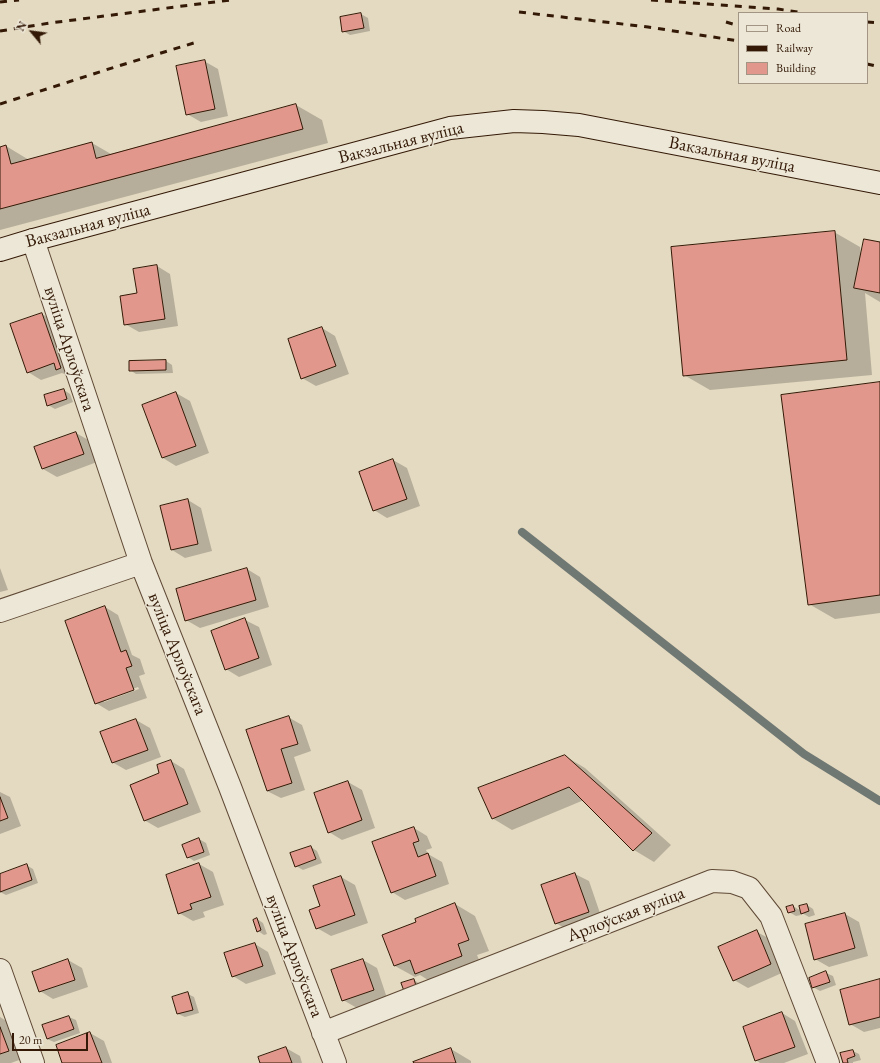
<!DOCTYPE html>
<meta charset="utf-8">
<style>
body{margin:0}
#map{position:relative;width:880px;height:1063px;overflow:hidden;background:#e4dac1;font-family:"EB Garamond",serif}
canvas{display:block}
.legend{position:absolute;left:738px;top:12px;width:130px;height:72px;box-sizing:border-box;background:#ede7d7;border:1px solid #a39583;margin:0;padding:5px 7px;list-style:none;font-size:12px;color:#331906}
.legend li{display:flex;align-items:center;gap:8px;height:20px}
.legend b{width:20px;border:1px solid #a39583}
.north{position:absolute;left:12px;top:12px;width:40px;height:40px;-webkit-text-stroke:3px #ede7d7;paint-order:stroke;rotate:299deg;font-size:11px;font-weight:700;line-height:16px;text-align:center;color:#331906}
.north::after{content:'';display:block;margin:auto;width:14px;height:18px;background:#331906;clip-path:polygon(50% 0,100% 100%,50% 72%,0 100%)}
.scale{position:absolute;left:12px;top:1033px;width:76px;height:18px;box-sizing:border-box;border:2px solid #331906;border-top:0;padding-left:5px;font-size:12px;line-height:14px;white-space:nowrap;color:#331906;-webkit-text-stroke:3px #ede7d7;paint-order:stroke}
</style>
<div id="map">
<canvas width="880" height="1063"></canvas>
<ul class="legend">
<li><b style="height:5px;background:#ede7d7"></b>Road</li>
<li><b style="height:5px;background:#331906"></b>Railway</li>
<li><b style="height:11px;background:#e1978c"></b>Building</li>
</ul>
<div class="north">N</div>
<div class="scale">20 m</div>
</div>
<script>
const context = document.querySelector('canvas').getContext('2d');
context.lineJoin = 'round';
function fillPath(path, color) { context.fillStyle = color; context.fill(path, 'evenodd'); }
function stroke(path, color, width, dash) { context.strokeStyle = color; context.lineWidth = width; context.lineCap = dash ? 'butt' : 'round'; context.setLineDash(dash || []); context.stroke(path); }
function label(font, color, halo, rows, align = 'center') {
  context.font = font + ' "EB Garamond",serif'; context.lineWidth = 3; context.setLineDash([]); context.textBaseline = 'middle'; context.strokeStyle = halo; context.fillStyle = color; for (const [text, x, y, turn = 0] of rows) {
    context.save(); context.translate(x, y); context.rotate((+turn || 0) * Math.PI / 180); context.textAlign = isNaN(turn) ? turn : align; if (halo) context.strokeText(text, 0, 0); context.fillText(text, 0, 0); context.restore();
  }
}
fillPath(new Path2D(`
 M 361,14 L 368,18 L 370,31 L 350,35 L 343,31 Z
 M 204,61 L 218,69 L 228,116 L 201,122 L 187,114 Z
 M 296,105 L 322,120 L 328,143 L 0,230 L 0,148 L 6,146 L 29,160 L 92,143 L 111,154 Z
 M 834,232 L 860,247 L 861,255 L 880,243 L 880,302 L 865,293 L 872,375 L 710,390 L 684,375 Z
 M 157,266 L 170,274 L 178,326 L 139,332 L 125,324 L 138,294 Z
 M 42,314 L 56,322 L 71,377 L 62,373 L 41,380 L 28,372 Z
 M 322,328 L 335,336 L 349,374 L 316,386 L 302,378 Z
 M 166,361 L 172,365 L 173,373 L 136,374 L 130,370 Z
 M 880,383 L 880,613 L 835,619 L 809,604 Z
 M 64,390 L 70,394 L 73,402 L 55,409 L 48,405 Z
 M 176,393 L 190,401 L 209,453 L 176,466 L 163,458 L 143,406 Z
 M 76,433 L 90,441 L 97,462 L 57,477 L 43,469 L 36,448 Z
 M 393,460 L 407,468 L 420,506 L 387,518 L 374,510 Z
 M 188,500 L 201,508 L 212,551 L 185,558 L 172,550 L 161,507 Z
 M 0,568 L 8,590 L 0,592 Z
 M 247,569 L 260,577 L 269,607 L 200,628 L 186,620 Z
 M 105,607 L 118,615 L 132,655 L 140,659 L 145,674 L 139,676 L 147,698 L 109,711 L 96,703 ZM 138,687 L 139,689 L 104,702 L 104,700 Z
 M 245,620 L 259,627 L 272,665 L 239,677 L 226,669 Z
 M 288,717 L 302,725 L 311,751 L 294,757 L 305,790 L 281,798 L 267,791 Z
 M 136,720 L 150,728 L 161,757 L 126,770 L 112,762 L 102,732 Z
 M 565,756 L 585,768 L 671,845 L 654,862 L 634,850 L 584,800 L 512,830 L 492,818 Z
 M 171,761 L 184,769 L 201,812 L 158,828 L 144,820 L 161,774 Z
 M 348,782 L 362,790 L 375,828 L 342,840 L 329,832 Z
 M 0,792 L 10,797 L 21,826 L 0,834 Z
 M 414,828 L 427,836 L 432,848 L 426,850 L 428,854 L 442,862 L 449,884 L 405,900 L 392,892 Z
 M 199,839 L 206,843 L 210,855 L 194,861 L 188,857 Z
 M 311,847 L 317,851 L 322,863 L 303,870 L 296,866 Z
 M 199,864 L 213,872 L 224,905 L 203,912 L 205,917 L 193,921 L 179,913 Z
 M 26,865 L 33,869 L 38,883 L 6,895 L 0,892 L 0,875 Z
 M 575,874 L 589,881 L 602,919 L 569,931 L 556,923 Z
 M 341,877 L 355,885 L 368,923 L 331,936 L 317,928 Z
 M 455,904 L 475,916 L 489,951 L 477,955 L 482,967 L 436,985 L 420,975 L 415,977 L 395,966 L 418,923 Z
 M 807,905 L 813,909 L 815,915 L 809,917 L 800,912 L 801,915 L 796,916 L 789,912 L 793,906 L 801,911 Z
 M 845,914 L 859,922 L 868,956 L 829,967 L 815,959 Z
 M 257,919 L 263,923 L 267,934 L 264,935 L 258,931 Z
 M 757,932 L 770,939 L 784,972 L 748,988 L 734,980 Z
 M 255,944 L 268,952 L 276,974 L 246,984 L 233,976 Z
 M 68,960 L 82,968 L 88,987 L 53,999 L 40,991 Z
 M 363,960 L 377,968 L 387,998 L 357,1008 L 343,1000 Z
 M 826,973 L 833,976 L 836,985 L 820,991 L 813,987 Z
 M 414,980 L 420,984 L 411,994 Z
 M 880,980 L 880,1028 L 864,1032 L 850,1024 Z
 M 188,994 L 194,997 L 199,1013 L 185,1017 L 178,1014 Z
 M 782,1013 L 795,1021 L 808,1054 L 784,1063 L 760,1063 L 756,1060 Z
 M 0,1017 L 8,1022 L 22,1059 L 11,1063 L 0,1063 Z
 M 69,1017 L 76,1020 L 80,1033 L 54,1042 L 47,1039 L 43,1026 Z
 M 90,1033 L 104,1041 L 112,1063 L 63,1063 Z
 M 286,1048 L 300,1056 L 302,1063 L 261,1063 Z
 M 451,1049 L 471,1061 L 471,1063 L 415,1063 Z
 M 853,1051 L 859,1054 L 861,1060 L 853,1062 L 853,1063 L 844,1063 Z`), '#0003');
stroke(new Path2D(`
 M 522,532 L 804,754 L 880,801`), '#707873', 8);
const building = new Path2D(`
 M 361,13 L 364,28 L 342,32 L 340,17 Z
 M 205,60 L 215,109 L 186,115 L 176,66 Z
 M 296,104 L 303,129 L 0,209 L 0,147 L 6,145 L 11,164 L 92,142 L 96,158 Z
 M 835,231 L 847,360 L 683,376 L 671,247 Z
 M 864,239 L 880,242 L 880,293 L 854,288 Z
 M 157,265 L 165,319 L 124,325 L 120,296 L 137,293 L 133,269 Z
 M 42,313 L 61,368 L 56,370 L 54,363 L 27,373 L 10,324 Z
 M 322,327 L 336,366 L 301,379 L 288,339 Z
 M 166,360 L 166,370 L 129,371 L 129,361 Z
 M 880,382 L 880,595 L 808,605 L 781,395 Z
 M 64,389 L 67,399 L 47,406 L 44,395 Z
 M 176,392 L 196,446 L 162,458 L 142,405 Z
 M 76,432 L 84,454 L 42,469 L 34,447 Z
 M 393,459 L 407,499 L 373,511 L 359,472 Z
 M 188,499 L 198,544 L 171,550 L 160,506 Z
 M 247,568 L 256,600 L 185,621 L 176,589 Z
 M 105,606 L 121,652 L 126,650 L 132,666 L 126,668 L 134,690 L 95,704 L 65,621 Z
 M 245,618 L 259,658 L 225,670 L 211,631 Z
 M 289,716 L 298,744 L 281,749 L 292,783 L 267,791 L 246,730 Z
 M 136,719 L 148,750 L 112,763 L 100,732 Z
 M 565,755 L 652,833 L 633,851 L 569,787 L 492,819 L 478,788 Z
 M 171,760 L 188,804 L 144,821 L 130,785 L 159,773 L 157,765 Z
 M 348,781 L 362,820 L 328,833 L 314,793 Z
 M 0,797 L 8,818 L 0,821 Z
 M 414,827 L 419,841 L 413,843 L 418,857 L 428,853 L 436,876 L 391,893 L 372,842 Z
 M 199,838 L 204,852 L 187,858 L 182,845 Z
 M 311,846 L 316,859 L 295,867 L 290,853 Z
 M 199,863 L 211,897 L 190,904 L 192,909 L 178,914 L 166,875 Z
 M 27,864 L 32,880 L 0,892 L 0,874 Z
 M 575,873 L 589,912 L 555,924 L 541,885 Z
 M 341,876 L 355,915 L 316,929 L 309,910 L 320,906 L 313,886 Z
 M 455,903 L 469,940 L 458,944 L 462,956 L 415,974 L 410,960 L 394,966 L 382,935 L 416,922 L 415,919 Z
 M 807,904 L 809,911 L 801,914 L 799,906 Z
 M 793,905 L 795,911 L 788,913 L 786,907 Z
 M 845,913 L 855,948 L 814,960 L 805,924 Z
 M 257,918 L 261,930 L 257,932 L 253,920 Z
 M 757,930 L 771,964 L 733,981 L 718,947 Z
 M 255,943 L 263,966 L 232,977 L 224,953 Z
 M 68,959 L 75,980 L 39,992 L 32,972 Z
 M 363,959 L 374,990 L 342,1001 L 331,970 Z
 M 826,971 L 830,982 L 812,988 L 809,978 Z
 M 414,979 L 416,986 L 404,991 L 401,983 Z
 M 880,979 L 880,1017 L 849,1025 L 840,990 Z
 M 188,992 L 193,1010 L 177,1014 L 172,997 Z
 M 782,1012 L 795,1047 L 755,1061 L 743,1027 Z
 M 69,1016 L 74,1029 L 47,1039 L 42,1025 Z
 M 0,1027 L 9,1051 L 0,1054 Z
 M 90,1032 L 102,1063 L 62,1063 L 56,1045 Z
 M 286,1047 L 292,1063 L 260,1063 L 258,1057 Z
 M 451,1048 L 456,1063 L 414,1063 L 413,1062 Z
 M 853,1050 L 855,1056 L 847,1059 L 848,1063 L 843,1063 L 840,1053 Z`);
fillPath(building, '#e1978c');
stroke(building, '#331906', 1);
const minor = new Path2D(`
 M 33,240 L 141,563 L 230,787 L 335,1063
 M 0,611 L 141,563
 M 0,970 L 33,1063
 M 323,1033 L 712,881 L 732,882 L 749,888 L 771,916 L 828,1063`);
const secondary = new Path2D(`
 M 0,250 L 33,240 L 450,128 L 514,121 L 543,122 L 579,125 L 880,183`);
stroke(minor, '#5f4935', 24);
stroke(secondary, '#331906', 24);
stroke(minor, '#ede7d7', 22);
stroke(secondary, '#ede7d7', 22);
stroke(new Path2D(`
 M 651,0 L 778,9 L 804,13
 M 0,2 L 19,0
 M 519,12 L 648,27 L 739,41
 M 726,22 L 739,26
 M 867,22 L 880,23
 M 0,31 L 50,23 L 230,0
 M 867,64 L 880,67
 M 0,104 L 115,67 L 197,42`), '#331906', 3, [7, 7]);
label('18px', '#331906', '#ede7d7', [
 ["Вакзальная вуліца",401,143,-14],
 ["Вакзальная вуліца",732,155,11],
 ["Вакзальная вуліца",88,226,-15],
 ["вуліца Арлоўскага",69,349,72],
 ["вуліца Арлоўскага",177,654,68],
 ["Арлоўская вуліца",626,915,-21],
 ["вуліца Арлоўскага",294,956,69]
]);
</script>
